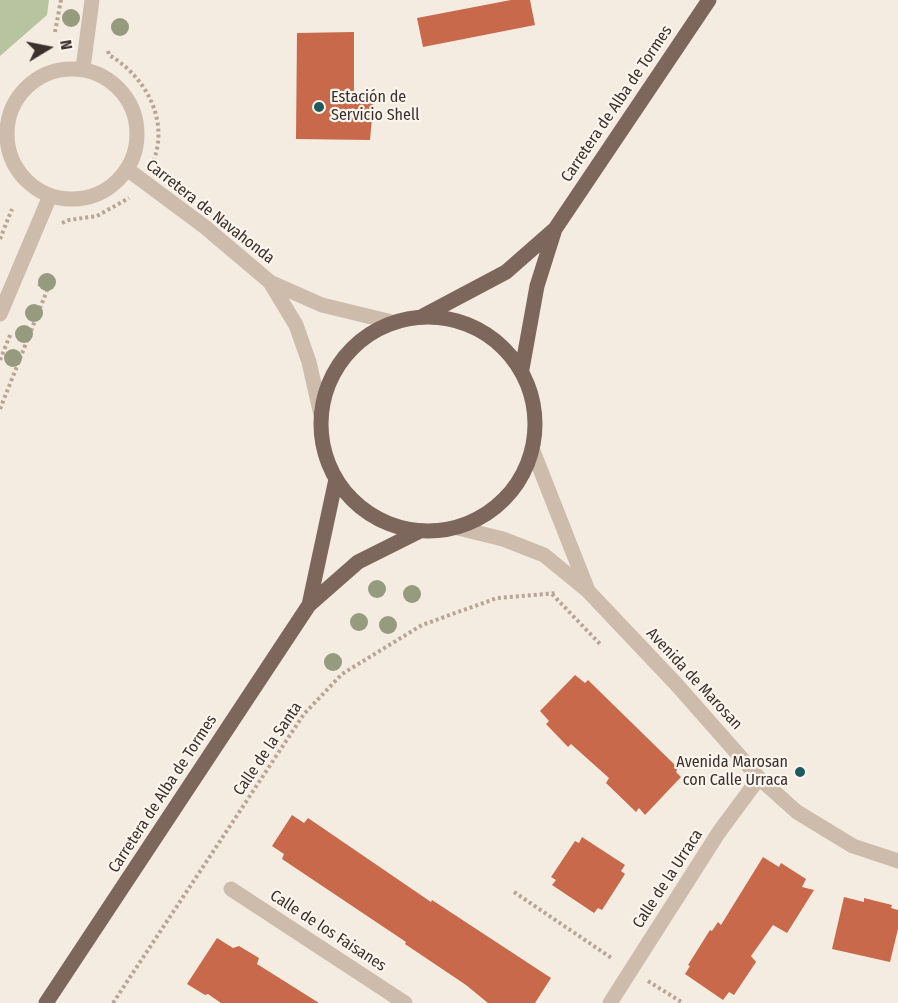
<!DOCTYPE html>
<meta charset="utf-8">
<style>
body{margin:0}
#map{position:relative;width:898px;height:1003px;overflow:hidden;background:#f4ebe1;font-family:"Fira Sans Condensed",sans-serif}
canvas{display:block}
.north{position:absolute;left:18px;top:18px;width:60px;height:60px;-webkit-text-stroke:4px #fbf5ee;paint-order:stroke;rotate:80deg;font-size:16px;font-weight:700;line-height:24px;text-align:center;color:#3b302b}
.north::after{content:'';display:block;margin:auto;width:21px;height:27px;background:#3b302b;clip-path:polygon(50% 0,100% 100%,50% 72%,0 100%)}
</style>
<div id="map">
<canvas width="898" height="1003"></canvas>
<div class="north">N</div>
</div>
<script>
const context = document.querySelector('canvas').getContext('2d');
context.lineJoin = 'round';
function fillPath(path, color) { context.fillStyle = color; context.fill(path, 'evenodd'); }
function stroke(path, color, width, dash) { context.strokeStyle = color; context.lineWidth = width; context.lineCap = dash ? 'butt' : 'round'; context.setLineDash(dash || []); context.stroke(path); }
function label(font, color, halo, rows, align = 'center') {
  context.font = font + ' "Fira Sans Condensed",sans-serif'; context.lineWidth = 4.5; context.setLineDash([]); context.textBaseline = 'middle'; context.strokeStyle = halo; context.fillStyle = color; for (const [text, x, y, turn = 0] of rows) {
    context.save(); context.translate(x, y); context.rotate((+turn || 0) * Math.PI / 180); context.textAlign = isNaN(turn) ? turn : align; if (halo) context.strokeText(text, 0, 0); context.fillText(text, 0, 0); context.restore();
  }
}
fillPath(new Path2D(`
 M 0,0 L 49,0 L 47,15 L 0,56 Z`), '#b8c4a0');
fillPath(new Path2D(`
 M 511,0 L 530,0 L 535,25 L 423,47 L 417,18 Z
 M 354,32 L 354,97 L 374,96 L 370,140 L 296,139 L 297,33 Z
 M 575,675 L 585,683 L 588,680 L 678,768 L 676,772 L 681,777 L 645,815 L 639,808 L 636,812 L 606,783 L 609,778 L 571,744 L 568,747 L 546,724 L 549,721 L 540,711 Z
 M 292,815 L 304,823 L 308,818 L 431,902 L 432,900 L 551,978 L 535,1003 L 488,1003 L 466,985 L 405,944 L 406,942 L 282,859 L 284,854 L 272,846 Z
 M 582,837 L 625,865 L 621,871 L 625,874 L 602,910 L 598,908 L 594,913 L 552,885 L 556,880 L 551,877 L 575,841 L 579,843 Z
 M 763,857 L 779,867 L 781,863 L 806,879 L 802,887 L 814,890 L 787,933 L 773,925 L 751,956 L 756,962 L 734,995 L 729,992 L 723,1000 L 685,974 L 690,966 L 688,965 L 710,930 L 712,931 L 718,922 L 721,925 Z
 M 844,897 L 864,902 L 864,898 L 892,905 L 891,908 L 898,910 L 898,929 L 890,962 L 832,949 Z
 M 217,938 L 233,948 L 239,946 L 259,958 L 257,964 L 319,1003 L 221,1003 L 208,994 L 205,995 L 187,984 Z`), '#c8694b');
stroke(new Path2D(`
 M 55,32 L 61,0
 M 108,51 L 109,55 C 145,76 170,120 153,162
 M 62,223 L 69,220 L 97,216 L 129,198
 M 0,239 L 12,209
 M 0,360 L 11,333
 M 0,409 L 48,288 L 36,283
 M 552,594 L 601,645
 M 514,892 L 613,959
 M 648,981 L 683,1003
 M 113,1003 L 304,714 L 342,674 L 422,625 L 497,598 L 557,593`), '#b9a596', 4, [3, 3]);
stroke(new Path2D(`
 M 83,68 L 92,0
 M7 134a65 65 0 1 1 130 0a65 65 0 1 1-130 0Z
 M 127,169 L 205,227 L 270,282 L 322,305 L 392,322
 M 270,282 L 296,325 L 309,362 L 321,415
 M 0,314 L 50,196
 M 533,451 L 587,588
 M 458,528 L 503,539 L 544,555 L 588,591 L 677,685 L 759,778 L 797,812 L 853,846 L 898,861
 M 231,889 L 405,1003
 M 610,1003 L 719,832 L 759,778`), '#cdbbac', 15);
stroke(new Path2D(`
 M 423,316 L 506,272 L 555,229 L 709,0
 M321 424a107 107 0 1 1 214 0a107 107 0 1 1-214 0Z
 M 522,369 L 537,286 L 555,229
 M 309,605 L 336,479
 M 46,1003 L 309,605 L 358,562 L 420,531`), '#7d675c', 15);
context.fillStyle = '#969b7f';
for (const [x, y] of [
 [71,18],
 [120,27],
 [47,282],
 [34,313],
 [24,334],
 [13,358],
 [377,589],
 [412,594],
 [359,622],
 [388,625],
 [333,662]
]) { context.beginPath(); context.arc(x, y, 9, 0, 2 * Math.PI); context.fill(); }
for (const [x, y, r, color] of [
 [319,107,6,"#1f5a5e"],
 [800,772,6,"#1f5a5e"]
]) { const dot = new Path2D(); dot.arc(x, y, r, 0, 2 * Math.PI); context.fillStyle = color; context.fill(dot); stroke(dot, '#fbf5ee', 2); }
label('16px', '#3b302b', '#fbf5ee', [
 ["Estación de",331,98],
 ["Servicio Shell",331,116],
 ["Avenida Marosan",788,763,"right"],
 ["con Calle Urraca",788,781,"right"]
], 'left');
label('16px', '#3b302b', '#fbf5ee', [
 ["Carretera de Alba de Tormes",617,104,-56],
 ["Carretera de Navahonda",210,212,38],
 ["Avenida de Marosan",694,679,47],
 ["Calle de la Santa",268,749,-56],
 ["Carretera de Alba de Tormes",163,794,-57],
 ["Calle de la Urraca",668,879,-57],
 ["Calle de los Faisanes",328,931,33]
]);
</script>
